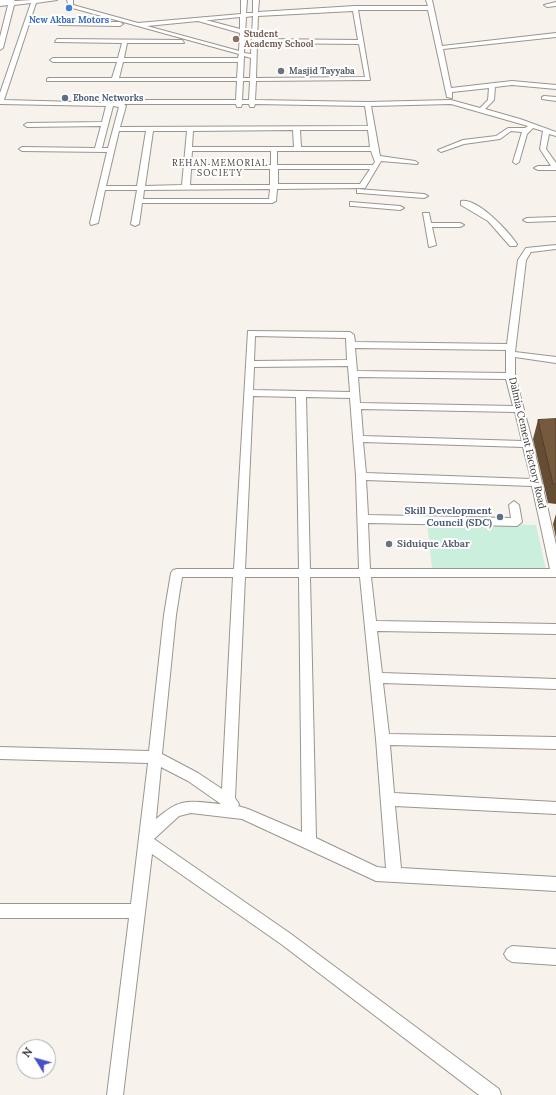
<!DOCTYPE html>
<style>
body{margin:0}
#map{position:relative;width:556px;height:1095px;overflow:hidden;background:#f8f2ec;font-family:Lora,serif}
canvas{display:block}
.north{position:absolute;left:16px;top:1039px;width:40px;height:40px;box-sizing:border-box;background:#fff;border:1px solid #afaead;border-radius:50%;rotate:307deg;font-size:11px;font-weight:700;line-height:16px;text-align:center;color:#383533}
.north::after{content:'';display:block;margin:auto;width:14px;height:18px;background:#4850c5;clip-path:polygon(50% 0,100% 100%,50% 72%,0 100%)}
</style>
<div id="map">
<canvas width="556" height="1095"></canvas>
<div class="north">N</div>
</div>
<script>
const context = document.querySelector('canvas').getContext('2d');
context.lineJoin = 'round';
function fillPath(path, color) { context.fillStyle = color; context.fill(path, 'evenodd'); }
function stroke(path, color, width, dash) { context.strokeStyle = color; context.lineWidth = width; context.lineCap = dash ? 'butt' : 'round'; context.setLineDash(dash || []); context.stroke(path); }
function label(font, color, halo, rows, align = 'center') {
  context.font = font + ' Lora,serif'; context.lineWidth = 4; context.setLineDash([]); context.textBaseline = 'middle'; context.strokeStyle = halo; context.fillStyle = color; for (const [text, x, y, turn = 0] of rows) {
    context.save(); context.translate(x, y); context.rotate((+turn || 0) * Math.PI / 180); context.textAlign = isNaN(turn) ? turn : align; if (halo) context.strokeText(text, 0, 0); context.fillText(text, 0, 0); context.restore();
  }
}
fillPath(new Path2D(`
 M 427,522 L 536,525 L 546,569 L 432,569 Z`), '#cbefdd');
const street = new Path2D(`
 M 32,0 L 57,0 L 36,3 L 4,100 L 114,103 L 126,100 L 236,100 L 237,81 L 47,81 L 47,79 L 49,78 L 112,78 L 117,62 L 53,62 L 50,60 L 53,58 L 118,58 L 122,43 L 55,42 L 57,39 L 182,40 L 184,43 L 127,43 L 124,58 L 238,58 L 239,54 L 69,7 L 67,0 L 73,0 L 73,5 L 138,23 L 241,14 L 241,0 L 247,0 L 246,13 L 253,13 L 253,0 L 259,0 L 258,12 L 355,6 L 428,6 L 426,0 L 432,0 L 442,46 L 556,33 L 556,37 L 443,49 L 451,88 L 512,81 L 556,85 L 556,89 L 512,85 L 495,87 L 494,100 L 485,109 L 520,119 L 556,132 L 556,136 L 549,134 L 546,149 L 556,163 L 556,170 L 538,170 L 534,168 L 538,166 L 551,166 L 540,149 L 543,131 L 533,128 L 527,134 L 519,162 L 516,164 L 513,162 L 522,132 L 511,131 L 500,139 L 464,144 L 441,152 L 438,150 L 463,140 L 496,136 L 508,128 L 525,128 L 528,126 L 451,104 L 371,106 L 380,156 L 415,161 L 418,163 L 417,164 L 381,161 L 365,188 L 277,189 L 276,201 L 272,203 L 142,203 L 139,224 L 135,226 L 131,224 L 137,190 L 105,190 L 98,223 L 91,225 L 90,223 L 107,152 L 22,151 L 19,149 L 22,147 L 95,148 L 101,126 L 27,127 L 24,125 L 27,123 L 102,122 L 106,106 L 0,104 L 0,93 L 31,3 L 14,5 L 3,48 L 0,50 L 0,37 L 8,5 L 0,6 L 0,2 ZM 358,10 L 428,10 L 447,97 L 452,98 L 452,92 L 489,88 L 488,100 L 480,108 L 451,100 L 368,102 L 255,100 L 256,81 L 370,80 ZM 353,11 L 358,40 L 257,39 L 258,16 ZM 253,16 L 251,54 L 244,53 L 246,17 ZM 240,17 L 240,29 L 206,20 L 210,20 ZM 198,21 L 240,33 L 239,51 L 147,26 ZM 257,43 L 359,44 L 365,77 L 256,78 ZM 244,56 L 251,58 L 250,78 L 243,78 ZM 123,62 L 238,62 L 237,78 L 119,78 ZM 243,81 L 250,81 L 249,100 L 242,100 ZM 124,104 L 236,104 L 237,107 L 241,107 L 242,104 L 249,104 L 250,107 L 254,107 L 255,104 L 365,106 L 368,126 L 120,127 L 126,106 ZM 113,106 L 119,107 L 108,148 L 102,148 ZM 293,130 L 294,147 L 192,147 L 193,131 ZM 300,130 L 368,130 L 370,147 L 301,147 ZM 119,131 L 146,131 L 137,186 L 106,186 ZM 153,131 L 187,131 L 182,185 L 145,186 ZM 192,151 L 271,151 L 271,165 L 191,165 ZM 277,151 L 371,151 L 375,162 L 373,165 L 277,165 ZM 191,169 L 270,169 L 270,185 L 190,185 ZM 278,169 L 370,169 L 360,184 L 278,184 ZM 270,189 L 269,199 L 143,199 L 144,190 Z
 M 556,2 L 556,6 L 547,7 L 544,5 Z
 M 61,22 L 120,22 L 123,24 L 120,26 L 59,25 Z
 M 544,96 L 556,97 L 556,101 L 542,99 L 542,97 Z
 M 357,189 L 424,194 L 428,196 L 424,198 L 360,193 L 357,193 Z
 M 461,201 C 478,198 508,231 517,244 L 516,246 L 510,246 L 488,221 L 461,205 Z
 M 350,202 L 400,206 L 404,208 L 400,210 L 353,206 L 350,206 Z
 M 423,213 L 429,213 L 431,223 L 460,223 L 464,225 L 460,227 L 432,227 L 436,245 L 429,247 Z
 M 556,217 L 556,221 L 527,222 L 523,220 L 527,218 Z
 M 556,245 L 556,249 L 531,252 L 526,260 L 515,352 L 556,357 L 556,363 L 515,357 L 515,376 L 533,444 L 556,545 L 556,577 L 371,577 L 376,621 L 556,624 L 556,634 L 377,631 L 382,673 L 556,679 L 556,689 L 383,683 L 389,734 L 556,737 L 556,749 L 390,745 L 394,793 L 556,802 L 556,814 L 395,806 L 401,868 L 556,877 L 556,891 L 376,881 L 242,819 L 191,813 L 179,816 L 154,839 L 291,934 L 499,1089 L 501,1095 L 479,1095 L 281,944 L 152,854 L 123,1095 L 107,1095 L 129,918 L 0,918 L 0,904 L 131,904 L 148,763 L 0,759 L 0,747 L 149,751 L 164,615 L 171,573 L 173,570 L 177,569 L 234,569 L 248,331 L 350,332 L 354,335 L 355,342 L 507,344 L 518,260 L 526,248 ZM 255,336 L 346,338 L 347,360 L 254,361 ZM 355,348 L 506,350 L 506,373 L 357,371 ZM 348,366 L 350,392 L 253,390 L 254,367 ZM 358,377 L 506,379 L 513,406 L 360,403 ZM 253,396 L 296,397 L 299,569 L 245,569 ZM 306,397 L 350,398 L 356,476 L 359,569 L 310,569 ZM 361,409 L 515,412 L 522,441 L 363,436 ZM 363,442 L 523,447 L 531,479 L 366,473 ZM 366,480 L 532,486 L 550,569 L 370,569 L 368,523 L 517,526 L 522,522 L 519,505 L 514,501 L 509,505 L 511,518 L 368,515 ZM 182,577 L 233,577 L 222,789 L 198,773 L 162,754 L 176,615 ZM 245,577 L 299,577 L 302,832 L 248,809 L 238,806 L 239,804 L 235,798 ZM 310,577 L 360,577 L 376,739 L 386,868 L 377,867 L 316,838 ZM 161,767 L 188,781 L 221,804 C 189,801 181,797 156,819 Z
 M 512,946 L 556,949 L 556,965 L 512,962 L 507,959 L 504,954 L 507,949 Z`);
const primary = new Path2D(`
 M 0,0 L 15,0 L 11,3 L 0,4 Z`);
stroke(street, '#9a958f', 2);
stroke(primary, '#9a958f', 2);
fillPath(street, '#fff');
fillPath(primary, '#fff');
fillPath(new Path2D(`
 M 556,419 L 556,504 L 548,503 L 533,439 L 538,420 Z
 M 556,514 L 556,538 L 553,524 Z`), '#654d34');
const building = new Path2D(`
 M 556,419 L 556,484 L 553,484 L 538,420 Z`);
fillPath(building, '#755a3d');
stroke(building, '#523f2b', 1);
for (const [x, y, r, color] of [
 [69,8,4,"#3f7fe0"],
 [236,39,4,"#8d6e63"],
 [281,71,4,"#6b7280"],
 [65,98,4,"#5c6f8a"],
 [500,517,4,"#5c6f8a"],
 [389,544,4,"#6b7280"]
]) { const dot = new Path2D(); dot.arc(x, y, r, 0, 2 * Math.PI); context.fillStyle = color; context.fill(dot); stroke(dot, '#fff', 1.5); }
label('bold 9px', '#366cbe', '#fff', [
 ["New Akbar Motors",69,20]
]);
label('bold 9px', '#785e54', '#fff', [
 ["Student",244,34],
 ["Academy School",244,44]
], 'left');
label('bold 9px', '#5b616d', '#fff', [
 ["Masjid Tayyaba",289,71]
], 'left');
label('bold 9px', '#4e5e75', '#fff', [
 ["Ebone Networks",73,98]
], 'left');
context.letterSpacing = '1px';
label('9px', '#45413c', '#fff', [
 ["REHAN MEMORIAL",220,163],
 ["SOCIETY",220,173]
]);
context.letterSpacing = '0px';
label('10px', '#383533', '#fff', [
 ["Dalmia Cement Factory Road",527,443,77]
]);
label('bold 10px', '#4e5e75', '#fff', [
 ["Skill Development",492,511],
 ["Council (SDC)",492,523]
], 'right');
label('bold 10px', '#5b616d', '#fff', [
 ["Siduique Akbar",397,544]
], 'left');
</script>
